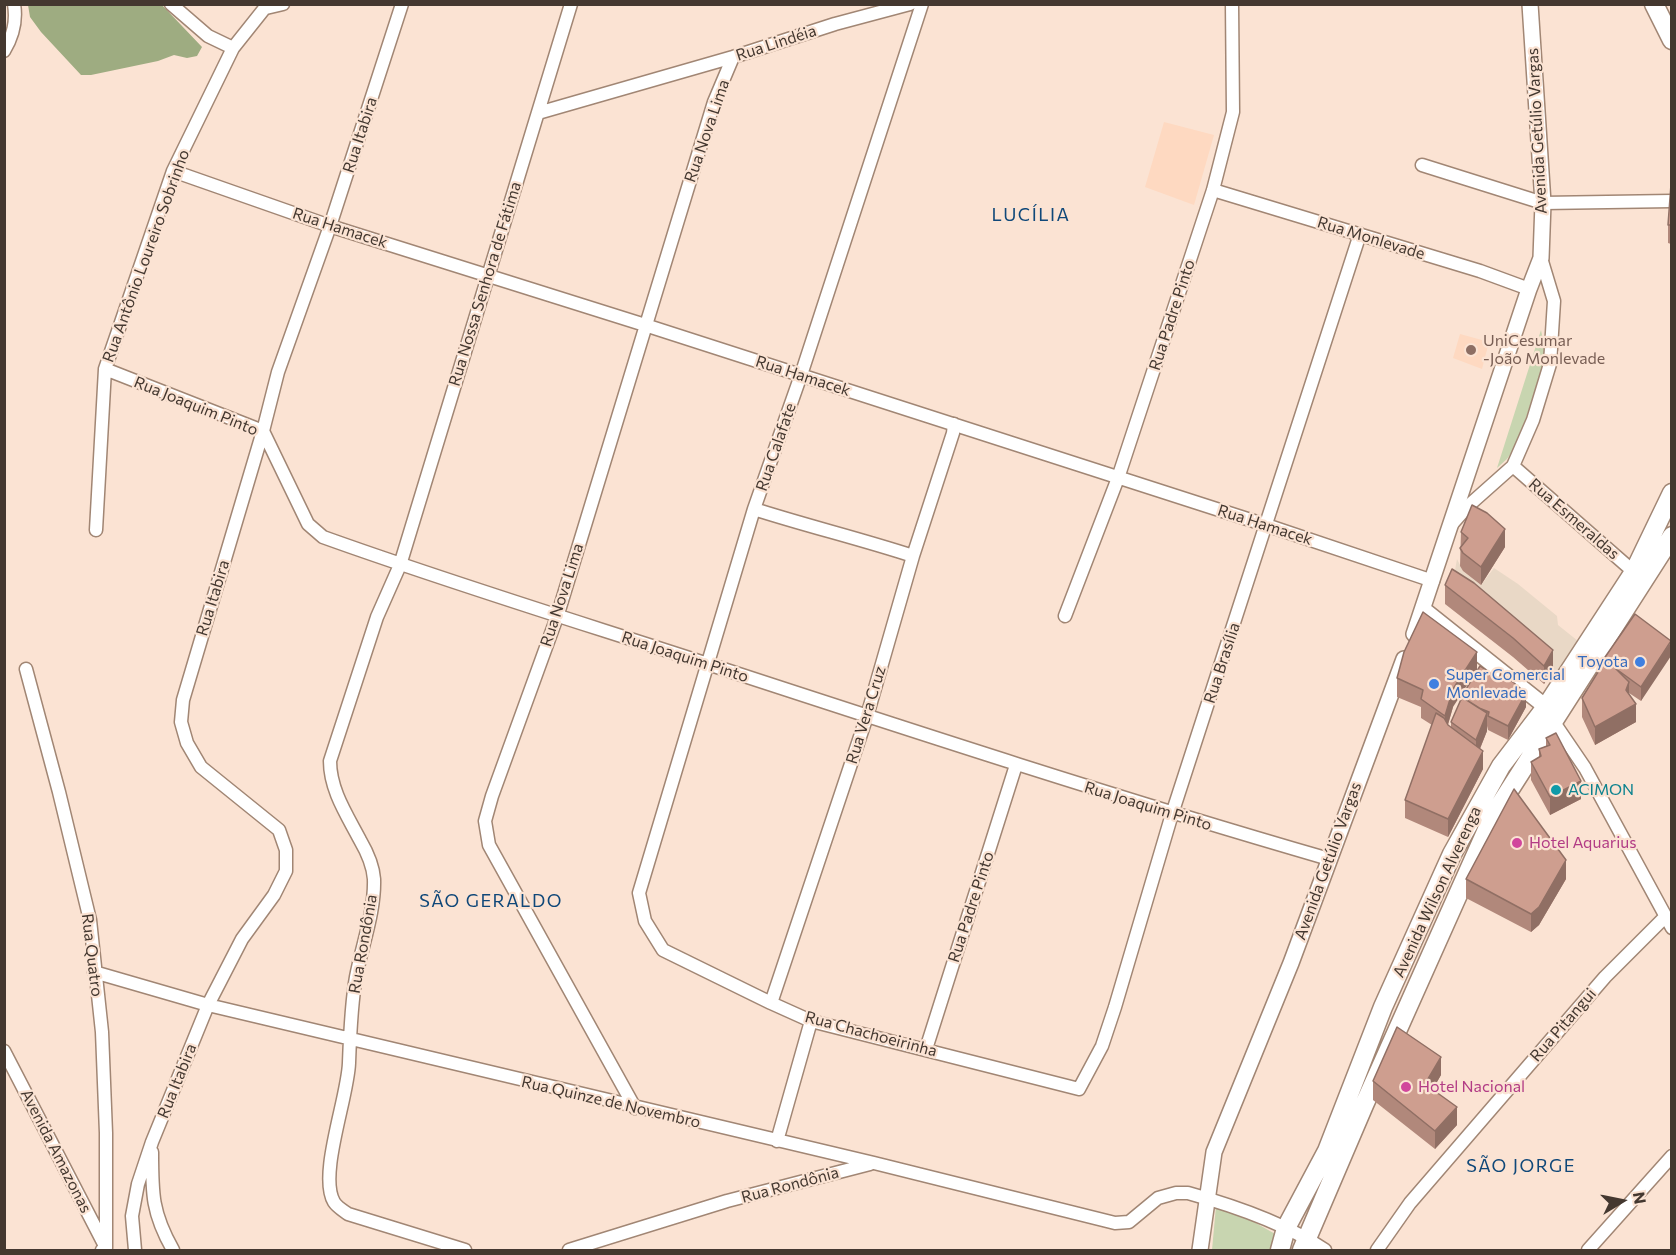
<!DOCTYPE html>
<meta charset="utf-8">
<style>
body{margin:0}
#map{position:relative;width:1676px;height:1255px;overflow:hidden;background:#fbe3d3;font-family:Commissioner,sans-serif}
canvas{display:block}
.frame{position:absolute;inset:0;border:6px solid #443830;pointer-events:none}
.north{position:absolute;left:1592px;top:1171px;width:60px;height:60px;-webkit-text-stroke:4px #fbe3d3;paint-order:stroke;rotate:80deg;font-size:16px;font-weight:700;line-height:24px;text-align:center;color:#443830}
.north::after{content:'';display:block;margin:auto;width:21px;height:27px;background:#443830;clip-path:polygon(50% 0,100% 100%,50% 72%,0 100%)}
</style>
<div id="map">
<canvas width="1676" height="1255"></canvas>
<div class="frame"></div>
<div class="north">N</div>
</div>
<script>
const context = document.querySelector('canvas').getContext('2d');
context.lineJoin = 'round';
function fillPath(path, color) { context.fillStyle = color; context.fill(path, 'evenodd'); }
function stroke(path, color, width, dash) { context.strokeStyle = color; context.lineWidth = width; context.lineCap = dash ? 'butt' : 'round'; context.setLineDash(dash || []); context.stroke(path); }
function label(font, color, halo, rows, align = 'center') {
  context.font = font + ' Commissioner,sans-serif'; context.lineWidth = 4.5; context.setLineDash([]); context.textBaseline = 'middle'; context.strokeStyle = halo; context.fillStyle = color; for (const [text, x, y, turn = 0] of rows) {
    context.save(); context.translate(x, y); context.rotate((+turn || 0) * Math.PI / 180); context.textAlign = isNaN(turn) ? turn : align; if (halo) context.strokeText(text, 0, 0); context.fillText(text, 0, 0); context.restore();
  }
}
fillPath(new Path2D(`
 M 1457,559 L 1463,571 L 1481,585 L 1494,568 L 1518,584 L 1557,616 L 1558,625 L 1578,641 L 1562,674 L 1553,669 L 1452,587 Z`), '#e9d8c6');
fillPath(new Path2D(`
 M 1164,122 L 1214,135 L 1194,205 L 1145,187 Z
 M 1460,334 L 1489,342 L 1482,369 L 1453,358 Z`), '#fed9c1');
fillPath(new Path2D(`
 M 1541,330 L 1546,355 L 1518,443 L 1507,459 L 1497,468 Z
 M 1216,1206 L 1254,1222 L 1277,1235 L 1275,1250 L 1212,1250 Z`), '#c8d5b0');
fillPath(new Path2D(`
 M 28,5 L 162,5 L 202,47 L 197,56 L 187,58 L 174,55 L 158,61 L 91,75 L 81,75 L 41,32 L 30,17 Z`), '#9eac81');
const minor = new Path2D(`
 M 171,4 L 208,36 L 233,48
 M 922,4 L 801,375 L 754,509 L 639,893 L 645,921 L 663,950 L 771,1003 L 811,1021 L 1079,1089 L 1102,1046 L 1115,1007 L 1172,814 L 1360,234
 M 266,8 L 283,4
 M 4,51 C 13,36 17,22 14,4
 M 538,113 L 733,57 L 835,24 L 910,4
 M 1422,165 L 1543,203 L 1672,201
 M 173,171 L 330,226 L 645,325 L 1266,525 L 1433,581
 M 1213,190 L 1480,271 L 1529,289
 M 105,369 L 263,431 L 308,524 L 323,537 C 451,583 582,623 711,665 C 916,732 1121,799 1329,859
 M 1513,466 L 1634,572
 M 754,509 C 807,526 861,539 913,556
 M 1452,524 L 1468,506 L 1513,466 L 1533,420 L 1550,364 L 1554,301 L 1541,258
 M 96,530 L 105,369 L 173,171 L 233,48 L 268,4
 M 1065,616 L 1118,478 L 1213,190 L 1233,112 L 1232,4
 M 26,669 L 59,792 L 90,920 L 102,1032 L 106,1133 L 106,1248 L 102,1250
 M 1553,721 L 1585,768 L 1672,928
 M 94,972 L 208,1005 L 874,1163 L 1115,1223 L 1129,1222 L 1158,1198 L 1176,1193 L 1188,1193 C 1235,1206 1285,1223 1325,1250
 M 771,1003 L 867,716 L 913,556 L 953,433 L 954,424
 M 926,1049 L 1016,765
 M 4,1051 L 104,1244
 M 635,1108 L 489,845 L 485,821 L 492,796 L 557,617 L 714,102 L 733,57
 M 777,1141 L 811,1021
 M 152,1152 C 152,1194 152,1213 173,1250
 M 135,1250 L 132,1216 L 138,1184 L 152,1142 L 208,1005 L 242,939 L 274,895 L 286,871 L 286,850 L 279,830 L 201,767 L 187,743 L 181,722 L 183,700 L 263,431 L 278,372 L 330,226 L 402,4
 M 465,1250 L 348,1214 C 344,1211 337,1207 334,1202 C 318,1175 348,1097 349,1063 C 350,1035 351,1005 356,977 C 362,945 375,912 374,879 C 373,865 367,852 360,840 C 347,815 330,790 330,761 L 377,617 L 400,565 L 571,4
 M 569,1250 L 727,1201 L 870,1164
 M 1377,1250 L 1410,1203 L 1605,977 L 1665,917
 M 1588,1250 L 1672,1156`);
const tertiary = new Path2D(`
 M 1423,609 L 1546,707
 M 1414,634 L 1529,289 L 1541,258 L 1543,203 L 1530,4
 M 1200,1250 L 1214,1152 L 1291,963 L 1404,659`);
const secondary = new Path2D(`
 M 1654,4 L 1672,40
 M 1280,1250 L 1286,1228 L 1327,1151 L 1383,1007 L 1452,854 L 1501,766 L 1546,707 L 1634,572 L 1672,493
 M 1302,1250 L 1364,1105 L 1494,814 L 1672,536`);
stroke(minor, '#a18674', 15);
stroke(tertiary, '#a18674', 18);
stroke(secondary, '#a18674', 21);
stroke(minor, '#fff', 12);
stroke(tertiary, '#fff', 15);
stroke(secondary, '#fff', 18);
fillPath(new Path2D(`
 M 1671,184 L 1671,244 L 1668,243 L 1668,225 Z
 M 1461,532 L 1505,547 L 1481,585 L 1463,571 L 1460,566 Z
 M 1445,585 L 1553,669 L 1544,684 L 1513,657 L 1445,604 Z
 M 1671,641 L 1641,701 L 1629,693 L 1636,722 L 1595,745 L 1582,717 L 1582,698 L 1603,664 L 1603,660 Z
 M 1404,652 L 1453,707 L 1448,725 L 1451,728 L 1451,722 L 1460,702 L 1460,699 L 1526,707 L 1508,740 L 1488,730 L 1487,726 L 1487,731 L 1480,749 L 1483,769 L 1448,837 L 1405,818 L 1405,800 L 1432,725 L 1421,718 L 1421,707 L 1397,697 L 1397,678 Z
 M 1546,738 L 1581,799 L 1550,815 L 1531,780 L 1531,762 L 1539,757 L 1539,749 L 1546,746 Z
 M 1466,879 L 1566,879 L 1539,925 L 1531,932 L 1466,898 Z
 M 1441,1075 L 1432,1090 L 1457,1125 L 1435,1149 L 1373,1100 L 1373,1081 Z`), '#b1887b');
fillPath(new Path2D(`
 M 1505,529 L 1505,547 L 1481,585 L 1481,567 Z
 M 1671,642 L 1671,656 L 1641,701 L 1641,687 Z
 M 1553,650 L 1553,669 L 1544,684 L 1544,666 Z
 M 1477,652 L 1477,670 L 1453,707 L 1445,734 L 1445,716 L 1453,689 Z
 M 1629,682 L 1629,700 L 1626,690 Z
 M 1526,693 L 1526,707 L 1508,740 L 1508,726 Z
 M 1636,704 L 1636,722 L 1595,745 L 1595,727 Z
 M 1487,713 L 1487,731 L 1476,758 L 1476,740 Z
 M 1483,751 L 1483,769 L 1448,837 L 1448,819 Z
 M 1581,781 L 1581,799 L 1550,815 L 1550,797 Z
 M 1566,860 L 1566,879 L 1539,925 L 1531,932 L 1531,914 Z
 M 1441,1057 L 1441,1075 L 1425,1103 L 1425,1084 Z
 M 1457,1107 L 1457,1125 L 1435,1149 L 1435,1131 Z`), '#906f64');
const building = new Path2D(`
 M 1671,184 L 1671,225 L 1668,225 Z
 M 1472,505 L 1487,513 L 1505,529 L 1481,567 L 1463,553 L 1460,548 L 1468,538 L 1461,532 Z
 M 1452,569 L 1474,583 L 1553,650 L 1544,666 L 1513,638 L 1445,585 Z
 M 1423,612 L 1477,652 L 1453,689 L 1445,716 L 1421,699 L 1423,690 L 1397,678 L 1404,652 Z
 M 1635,614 L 1671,641 L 1641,687 L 1619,671 L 1606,659 L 1604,661 L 1603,660 Z
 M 1606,659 L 1629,682 L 1626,690 L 1636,704 L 1595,727 L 1582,698 Z
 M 1480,666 L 1499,679 L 1501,672 L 1526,693 L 1508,726 L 1488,716 L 1489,712 L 1479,708 L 1462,697 L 1461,700 L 1460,699 Z
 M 1462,697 L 1487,713 L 1476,740 L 1451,722 Z
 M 1436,713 L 1444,718 L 1448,725 L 1483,751 L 1448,819 L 1405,800 Z
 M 1556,733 L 1581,781 L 1550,797 L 1531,762 L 1541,756 L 1539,749 L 1550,745 L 1546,738 Z
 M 1514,789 L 1566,860 L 1539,907 L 1531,914 L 1466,879 Z
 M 1397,1027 L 1441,1057 L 1425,1084 L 1457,1107 L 1435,1131 L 1373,1081 Z`);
fillPath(building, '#ce9e8f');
stroke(building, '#906f64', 1.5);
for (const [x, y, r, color] of [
 [1471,350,6,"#8d6e63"],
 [1640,662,6,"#3f7fe0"],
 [1434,684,6,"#3f7fe0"],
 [1556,790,6,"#0f9aa8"],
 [1517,843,6,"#d1479c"],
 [1406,1087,6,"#d1479c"]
]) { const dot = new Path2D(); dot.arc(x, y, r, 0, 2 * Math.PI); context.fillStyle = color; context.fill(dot); stroke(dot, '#fbe3d3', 2); }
label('16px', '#443830', '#fbe3d3', [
 ["Rua Lindéia",776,43,-18],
 ["Rua Nova Lima",707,131,-71],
 ["Avenida Getúlio Vargas",1537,131,-93],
 ["Rua Itabira",360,135,-72],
 ["Rua Hamacek",340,228,18],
 ["Rua Monlevade",1371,238,17],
 ["Rua Antônio Loureiro Sobrinho",146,256,-70],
 ["Rua Nossa Senhora de Fátima",485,284,-73],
 ["Rua Padre Pinto",1172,315,-72],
 ["Rua Hamacek",803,376,18],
 ["Rua Joaquim Pinto",196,406,22],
 ["Rua Calafate",776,447,-71],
 ["Rua Esmeraldas",1574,519,41],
 ["Rua Hamacek",1265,525,18],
 ["Rua Nova Lima",562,595,-72],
 ["Rua Itabira",213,598,-73],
 ["Rua Joaquim Pinto",685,657,18],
 ["Rua Brasília",1222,663,-72],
 ["Rua Vera Cruz",866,715,-73],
 ["Rua Joaquim Pinto",1148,806,17],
 ["Avenida Getúlio Vargas",1328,861,-70],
 ["Avenida Wilson Alverenga",1437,892,-65],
 ["Rua Padre Pinto",971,907,-72],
 ["Rua Rondônia",363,944,-80],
 ["Rua Quatro",92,955,83],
 ["Rua Pitangui",1563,1025,-49],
 ["Rua Chachoeirinha",871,1034,15],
 ["Rua Itabira",177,1081,-68],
 ["Rua Quinze de Novembro",611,1102,13],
 ["Avenida Amazonas",56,1151,63],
 ["Rua Rondônia",790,1185,-15]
]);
label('16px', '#785e54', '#fbe3d3', [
 ["UniCesumar",1483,341],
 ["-João Monlevade",1483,359]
], 'left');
label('16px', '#366cbe', '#fbe3d3', [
 ["Toyota",1628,662],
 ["Super Comercial",1446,675,"left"],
 ["Monlevade",1446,693,"left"]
], 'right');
label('16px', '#0d838f', '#fbe3d3', [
 ["ACIMON",1568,790]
], 'left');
label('16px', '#b23c85', '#fbe3d3', [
 ["Hotel Aquarius",1529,843],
 ["Hotel Nacional",1418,1087]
], 'left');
context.letterSpacing = '1.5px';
label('18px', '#104879', '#fbe3d3', [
 ["LUCÍLIA",1031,215],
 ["SÃO GERALDO",491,901],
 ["SÃO JORGE",1521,1166]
]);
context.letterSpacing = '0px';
</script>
